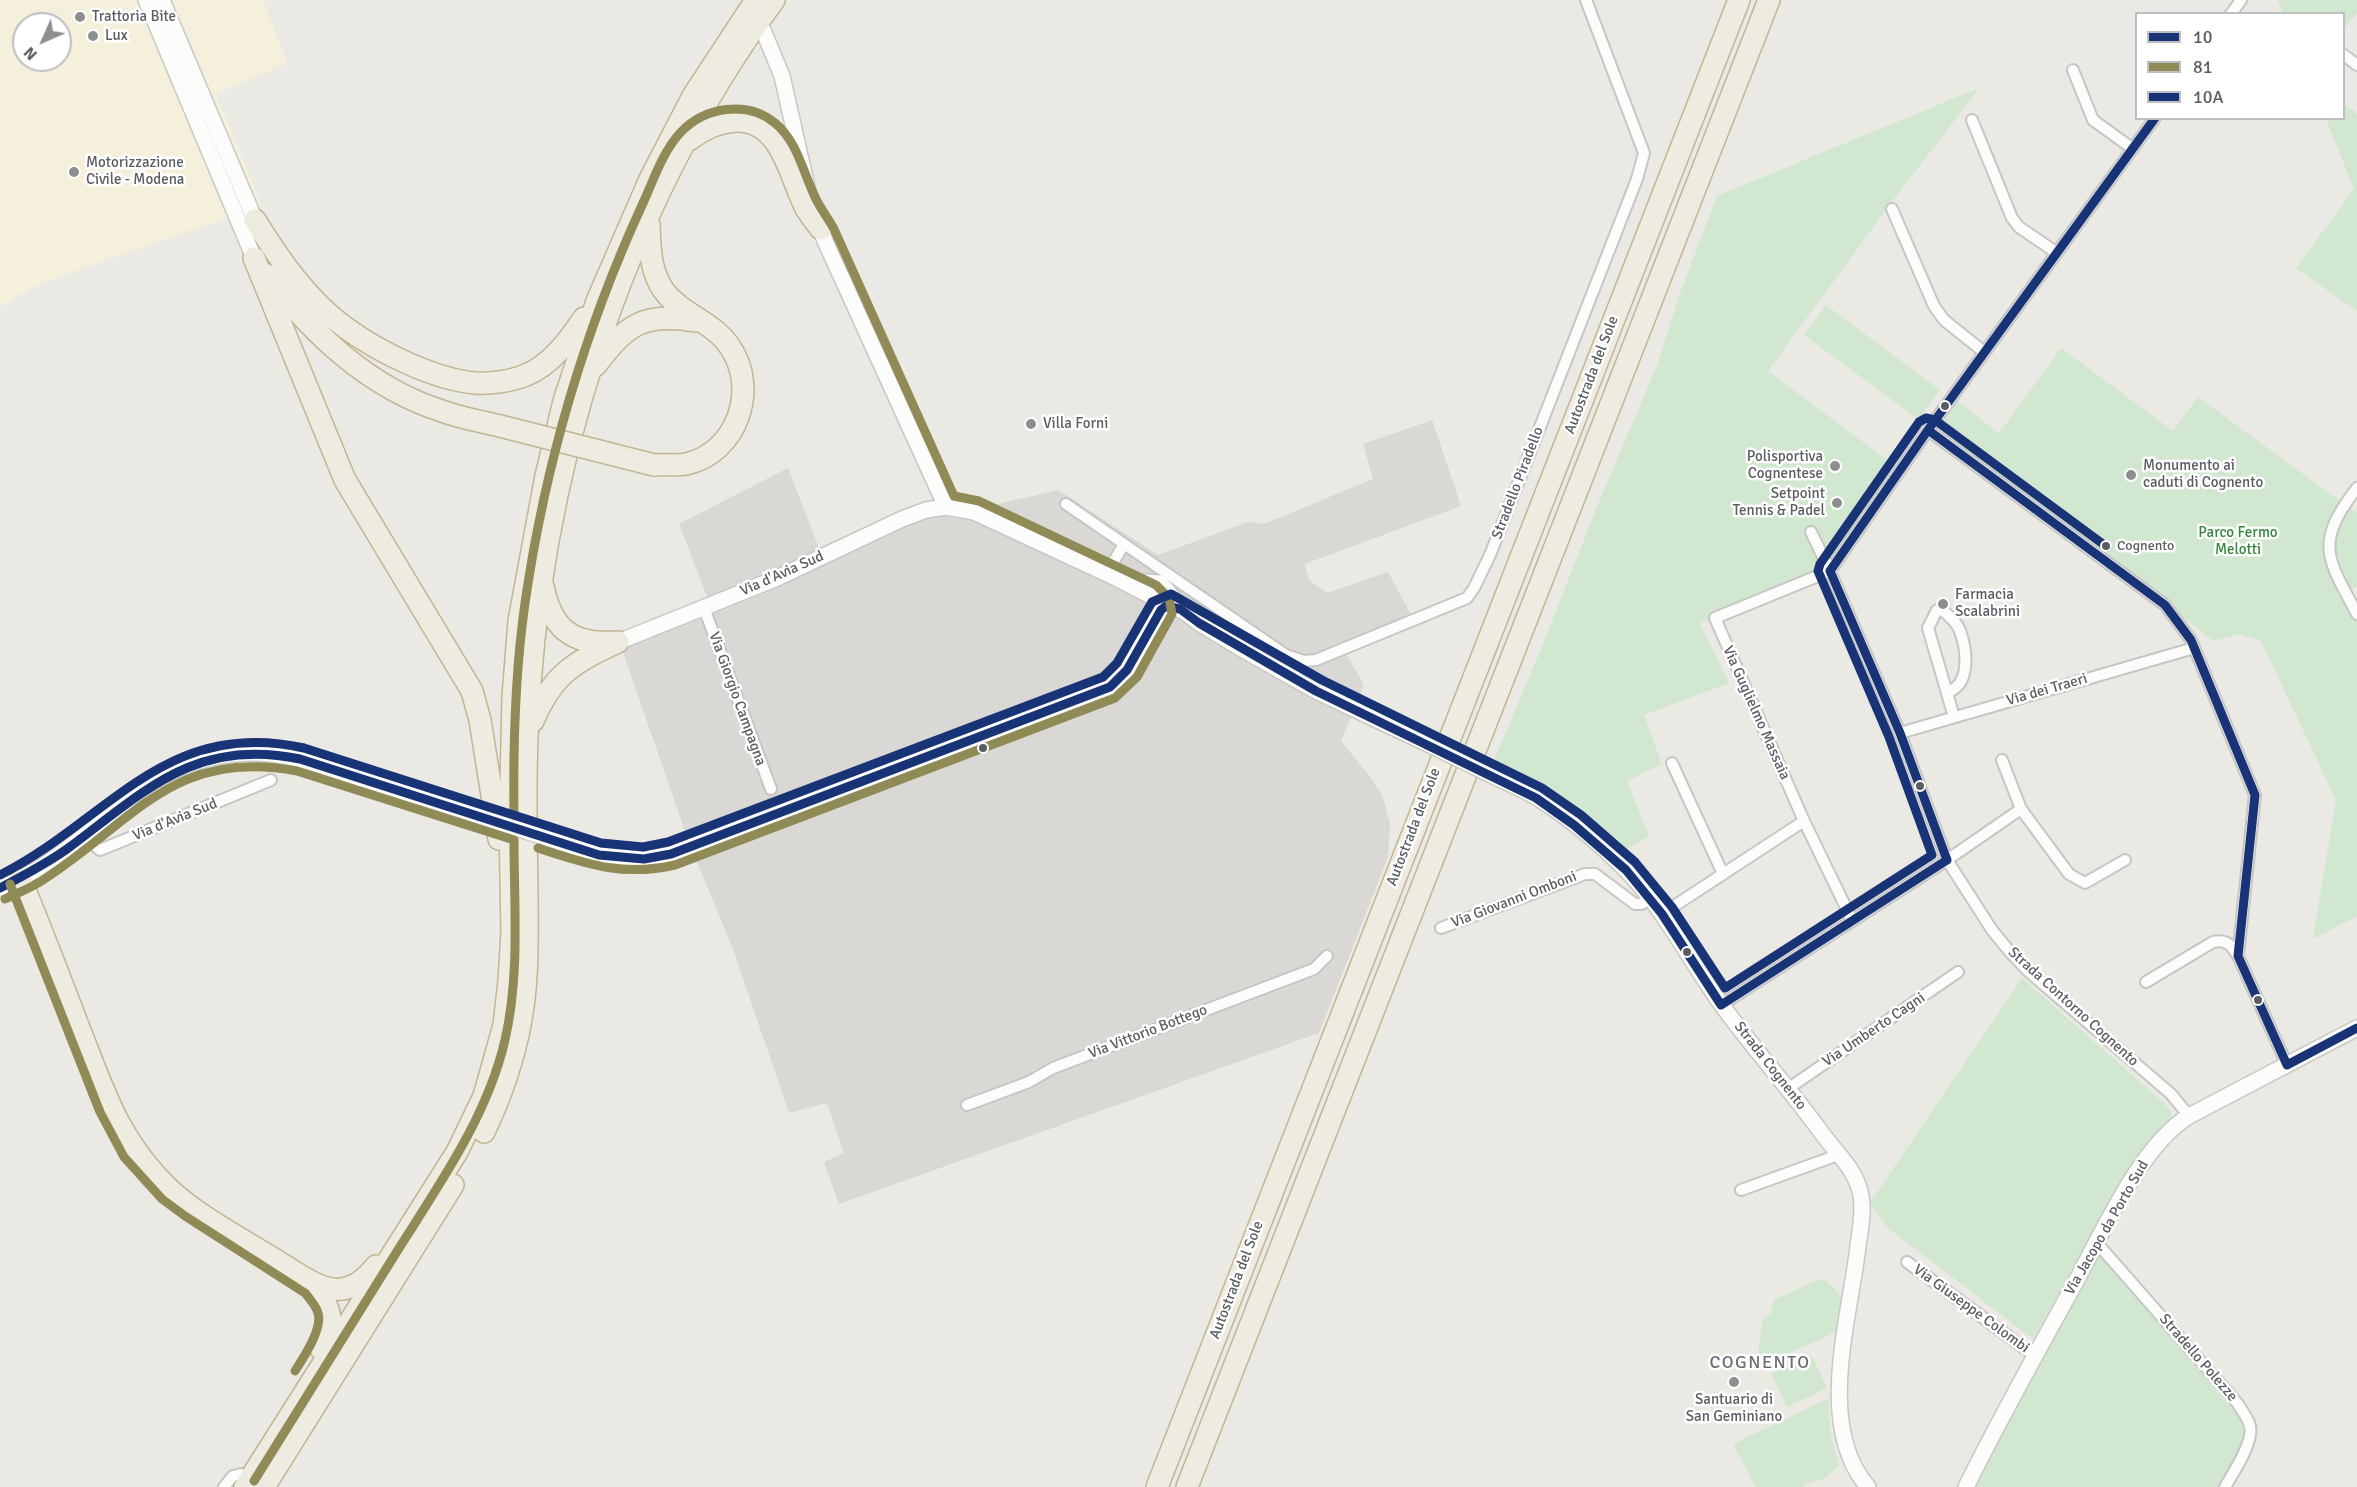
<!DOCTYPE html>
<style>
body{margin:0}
#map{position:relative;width:2357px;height:1487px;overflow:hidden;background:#eae9e4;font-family:Signika,sans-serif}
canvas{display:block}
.legend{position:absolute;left:2135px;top:12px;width:210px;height:108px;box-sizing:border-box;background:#fff;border:2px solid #bdbec0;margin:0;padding:8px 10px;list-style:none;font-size:18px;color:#5a5d62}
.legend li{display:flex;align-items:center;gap:12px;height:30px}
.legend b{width:30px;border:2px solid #bdbec0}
.north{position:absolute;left:12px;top:12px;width:60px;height:60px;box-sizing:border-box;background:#fff;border:2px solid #bdbec0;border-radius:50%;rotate:225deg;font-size:16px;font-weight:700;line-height:24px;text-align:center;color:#5a5d62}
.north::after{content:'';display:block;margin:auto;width:21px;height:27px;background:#8c8e90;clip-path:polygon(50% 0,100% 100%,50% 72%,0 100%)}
</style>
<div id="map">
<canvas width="2357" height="1487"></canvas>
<ul class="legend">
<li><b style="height:8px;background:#193476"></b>10</li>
<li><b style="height:8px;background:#908b56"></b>81</li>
<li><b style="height:8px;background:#193476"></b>10A</li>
</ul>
<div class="north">N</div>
</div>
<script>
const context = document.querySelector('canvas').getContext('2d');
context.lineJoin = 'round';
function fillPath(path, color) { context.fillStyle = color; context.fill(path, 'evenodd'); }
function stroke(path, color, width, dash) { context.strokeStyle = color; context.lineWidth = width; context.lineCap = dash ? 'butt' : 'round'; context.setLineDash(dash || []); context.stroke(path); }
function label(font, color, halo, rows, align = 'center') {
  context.font = font + ' Signika,sans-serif'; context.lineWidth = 5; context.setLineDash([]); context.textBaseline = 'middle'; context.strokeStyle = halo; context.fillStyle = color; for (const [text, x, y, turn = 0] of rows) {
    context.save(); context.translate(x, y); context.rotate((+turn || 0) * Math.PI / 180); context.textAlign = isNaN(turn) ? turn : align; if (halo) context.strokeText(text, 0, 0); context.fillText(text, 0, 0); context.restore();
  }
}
fillPath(new Path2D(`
 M 0,0 L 263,0 L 287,63 L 216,94 L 262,206 L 44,282 L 0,307 ZM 24,24 L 60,24 L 60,60 L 24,60 Z`), '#f5f0dc');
fillPath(new Path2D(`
 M 1432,420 L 1461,506 L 1305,564 L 1309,580 L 1327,593 L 1388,572 L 1416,624 L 1346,654 L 1364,685 L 1341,741 L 1372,779 L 1383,797 L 1390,824 L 1388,857 L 1319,1033 L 839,1204 L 824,1162 L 844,1153 L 827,1103 L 789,1113 L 733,949 L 688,840 L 617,635 L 708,599 L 679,524 L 788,468 L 821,553 L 933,499 L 985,507 L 1058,490 L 1158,555 L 1248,522 L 1264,524 L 1373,479 L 1363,444 Z`), '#d9d8d4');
fillPath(new Path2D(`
 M 2278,0 L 2357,0 L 2357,13 L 2344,29 L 2344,14 L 2283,13 Z
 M 1979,88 L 1885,211 L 1768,371 L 1902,471 L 1829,572 L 1700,623 L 1729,683 L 1644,715 L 1662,764 L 1627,781 L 1649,836 L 1617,855 L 1489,772 L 1541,649 L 1598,504 L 1657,366 L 1680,293 L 1717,196 Z
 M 2344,104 L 2357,114 L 2357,311 L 2296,268 L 2354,189 L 2326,119 L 2344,118 Z
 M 1826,305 L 1940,390 L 1918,419 L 1804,335 Z
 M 2061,348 L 2173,431 L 2198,397 L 2355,512 L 2357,510 L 2357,587 L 2344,592 L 2357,617 L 2357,916 L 2313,939 L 2336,800 L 2261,641 L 2238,634 L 2213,641 L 2155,595 L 1935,432 L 1957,401 L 1999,433 Z
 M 2022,978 L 2164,1103 L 2171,1112 L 2172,1120 L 2128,1176 L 2089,1239 L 2033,1339 L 1888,1228 L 1870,1203 Z
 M 2098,1252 L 2243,1422 C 2246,1445 2230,1467 2219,1487 L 1975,1487 Z
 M 1820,1279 C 1830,1280 1837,1293 1844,1300 L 1842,1329 L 1764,1365 L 1758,1351 L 1763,1319 L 1770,1314 L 1774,1300 Z
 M 1811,1355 L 1827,1388 L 1787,1407 L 1771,1373 Z
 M 1829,1398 L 1830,1431 L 1839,1466 L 1823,1479 L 1807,1483 L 1803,1487 L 1755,1487 L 1733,1444 Z`), '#d2e7d0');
const street = new Path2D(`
 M 2231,14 L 2241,0
 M 2344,55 L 2357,65
 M 2073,70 L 2093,120 L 2133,149
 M 1972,120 L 2012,218 L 2019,227 L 2057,253
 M 1892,209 L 1934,306 L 1944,320 L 1984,352
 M 1928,430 L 2165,605 L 2191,640 L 2255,795 L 2238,956 L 2287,1065
 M 2357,488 C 2314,543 2327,558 2357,614
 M 1066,504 L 1124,544 L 1107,573
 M 1811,532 L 1830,571 L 1900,733 L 1947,860 L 1992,930 L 2010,952 L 2029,972 L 2171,1094 L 2189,1116
 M 1124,544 L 1286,655 L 1304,661 L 1316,660 L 1467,598 L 1474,588 L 1490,555 L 1637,179 L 1644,153 L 1586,0
 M 1830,571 L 1928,430 L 2155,118
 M 1830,571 L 1715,618 L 1804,821 L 1852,920
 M 704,608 L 771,789
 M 1948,692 C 1971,684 1967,650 1960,631 C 1957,622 1948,615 1941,609 L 1937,610 L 1928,628 L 1954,717
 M 1900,733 L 2194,648
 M 2002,760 L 2021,809 L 2069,874 L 2085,883 L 2125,860
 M 1672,763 L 1723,874
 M 83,836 L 100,850 L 271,780
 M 1662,914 L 1804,821
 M 1441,928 L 1585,874 L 1595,874 L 1635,904 L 1642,904 L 1648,898
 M 2146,982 L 2213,942 C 2227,939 2231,945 2238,956
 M 1721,1005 L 1947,860 L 2021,809
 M 1789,1088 L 1958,972
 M 967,1105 L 1029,1082 L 1053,1068 L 1314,969 L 1327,956
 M 1741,1190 L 1838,1155
 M 2097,1243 L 2238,1404 C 2242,1411 2248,1418 2250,1426 C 2254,1442 2233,1473 2225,1487
 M 1907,1262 L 2035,1356
 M 224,1487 L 233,1476 L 241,1474`);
const secondary = new Path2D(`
 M 146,0 L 254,258
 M 162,0 L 255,220
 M 763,30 L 782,76 L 808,191 L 825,241 L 946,507
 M 1128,581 L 1160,583 L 1166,589 L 1183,611 L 1199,623 L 1247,652 L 1316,691 L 1428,744
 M 618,642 L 775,579 L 902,519 L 926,510 L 946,507 L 974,512 L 1116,578 L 1151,596 L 1159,604 L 1161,610
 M 1487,773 C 1503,781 1520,788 1536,797 C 1567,816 1598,842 1624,868 C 1663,907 1689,959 1721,1004 C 1753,1048 1789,1088 1821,1132 C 1836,1153 1857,1170 1861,1196 C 1864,1213 1860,1230 1858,1246 C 1850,1318 1815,1426 1868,1487
 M 599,855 L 644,859 L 671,854 L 1110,687 L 1127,670 L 1161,610 L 1171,606 L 1183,611
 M 0,888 C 55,866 97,822 145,787 C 179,763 228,749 270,754 C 297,757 323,766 349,775 C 382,785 415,796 449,806
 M 1966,1487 C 2000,1418 2037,1352 2074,1285 C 2102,1234 2140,1146 2189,1116 L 2357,1028`);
const highway = new Path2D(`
 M 689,140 C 703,129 717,122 736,121 C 783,120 789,178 807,210 C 811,216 816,223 821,229
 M 255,220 C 279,259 308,301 346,328 C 379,352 435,380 476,383 C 491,384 512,381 526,375 C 551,365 569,340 584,318
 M 649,225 C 650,249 650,271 664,291 C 682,315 714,322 730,347 C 759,389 737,453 686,464 C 676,466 664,464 654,465
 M 254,258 L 345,480 L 472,691 L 480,720 L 499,839
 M 267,275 C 313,334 369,388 442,411 C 460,418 480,421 500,426
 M 596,365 C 627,324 644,312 696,321
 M 543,586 C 551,626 570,645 612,642
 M 533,721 C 553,674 573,663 618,642
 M 21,880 C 41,929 60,978 79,1028 C 104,1091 118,1140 169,1189 C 200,1218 246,1241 282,1264 C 317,1286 344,1307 376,1266
 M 484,1132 C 500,1098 513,1062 520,1025 C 529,980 527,933 527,887 C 526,838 525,788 527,738 C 536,479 620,210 774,0
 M 314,1284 C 331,1308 336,1322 321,1349
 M 245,1487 L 457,1152 L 484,1096 L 504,1025 L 509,981 L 512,932 L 510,826 L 513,697 L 519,621 L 546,476 L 564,401 L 597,301 L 650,179 L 693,96 L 756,0
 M 264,1487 L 453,1185
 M 1157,1487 L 1739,0
 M 1187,1487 L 1769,0`);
stroke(street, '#c6c6c5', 14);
stroke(secondary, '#c7c7c6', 18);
stroke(highway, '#c2b592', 24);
stroke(street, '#fcfcfb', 10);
stroke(secondary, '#fcfcfb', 15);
stroke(highway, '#eeece0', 21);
const secondaryBridge = new Path2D(`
 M 1428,744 L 1487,773
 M 449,806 L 599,855`);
const highwayBridge = new Path2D(`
 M 500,426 L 654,465`);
stroke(secondaryBridge, '#c7c7c6', 18, []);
stroke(highwayBridge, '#c2b592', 24, []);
stroke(secondaryBridge, '#fcfcfb', 15);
stroke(highwayBridge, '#eeece0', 21);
stroke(new Path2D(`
 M 1928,430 L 2165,605 L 2191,640 L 2255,795 L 2238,956 L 2287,1065
 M 1830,571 L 1928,430 L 2155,118
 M 1830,571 L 1900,733 L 1947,860
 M 1166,606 L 1180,609 L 1199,623 L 1316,691 L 1536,798 L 1574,825 L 1626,870 L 1662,914 L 1721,1005
 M 0,888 C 23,876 46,864 67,849 C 144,792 195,737 300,759 L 599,855 L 644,859 L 671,854 L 1110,687 L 1127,670 L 1161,610 L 1166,606
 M 1721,1005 L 1947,860
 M 2287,1065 L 2357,1028`), '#193476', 9);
stroke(new Path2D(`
 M 514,815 C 513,745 515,673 525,603 C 545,465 585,329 643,203 C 654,179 663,151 681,132 C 705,107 747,100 775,123 C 797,141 803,172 815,197 C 820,208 828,218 834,229 L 954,496 L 979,501 L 1156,585 L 1169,598 L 1172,614 L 1137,677 L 1115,698 L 675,865 C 623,877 587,864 538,848
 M 10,884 L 100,1112 L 124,1157 L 162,1199 L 185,1216 L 305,1293 C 310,1299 316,1306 318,1313 C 323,1329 303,1358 295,1371
 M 5,899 C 19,892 34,887 46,878 C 136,819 175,748 297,771 L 514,840 C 514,906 520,975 505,1040 C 487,1118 438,1186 396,1253 C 349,1329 301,1405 254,1481`), '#908b56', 9);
stroke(new Path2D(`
 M 0,875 C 109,820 165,717 304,748 L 601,843 L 643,847 L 668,842 L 1103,677 L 1117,663 L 1152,602 L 1171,594 L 1322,680 L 1542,788 L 1581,815 L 1635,862 L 1672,907 L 1725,988 L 1932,855 L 1889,737 L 1818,571 L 1820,564 L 1919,422 L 1926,418 L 1935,420 L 2107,547`), '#193476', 9);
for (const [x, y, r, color] of [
 [80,17,6,"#8c8e90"],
 [93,36,6,"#8c8e90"],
 [74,172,6,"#8c8e90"],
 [1945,406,5,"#5a5d62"],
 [1031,424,6,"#8c8e90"],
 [1835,466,6,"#8c8e90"],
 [2131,475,6,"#8c8e90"],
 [1837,503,6,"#8c8e90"],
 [2106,546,5,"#5a5d62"],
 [1943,604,6,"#8c8e90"],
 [983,748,5,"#5a5d62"],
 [1920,786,5,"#5a5d62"],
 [1687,952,5,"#5a5d62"],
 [2258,1000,5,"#5a5d62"],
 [1734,1382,6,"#8c8e90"]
]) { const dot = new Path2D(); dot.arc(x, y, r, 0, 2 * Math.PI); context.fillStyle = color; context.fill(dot); stroke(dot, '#fff', 2); }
label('14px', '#5a5d62', '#fff', [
 ["Cognento",2117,546]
], 'left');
label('15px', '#5a5d62', '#fff', [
 ["Trattoria Bite",92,17],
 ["Lux",105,36],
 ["Motorizzazione",86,163],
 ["Civile - Modena",86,180],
 ["Villa Forni",1043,424],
 ["Polisportiva",1823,457,"right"],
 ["Cognentese",1823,474,"right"],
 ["Monumento ai",2143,466],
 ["caduti di Cognento",2143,483],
 ["Setpoint",1825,494,"right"],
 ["Tennis & Padel",1825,511,"right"],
 ["Farmacia",1955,595],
 ["Scalabrini",1955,612],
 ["Santuario di",1734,1400,"center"],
 ["San Geminiano",1734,1417,"center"]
], 'left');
label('15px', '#5a5d62', '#fff', [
 ["Autostrada del Sole",1592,375,-69],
 ["Stradello Piradello",1518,483,-69],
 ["Via d'Avia Sud",782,574,-24],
 ["Via dei Traeri",2047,690,-16],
 ["Via Giorgio Campagna",737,699,70],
 ["Via Guglielmo Massaia",1756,713,66],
 ["Via d'Avia Sud",175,820,-22],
 ["Autostrada del Sole",1414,827,-69],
 ["Via Giovanni Omboni",1514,900,-21],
 ["Strada Contorno Cognento",2073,1007,42],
 ["Via Umberto Cagni",1874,1030,-34],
 ["Via Vittorio Bottego",1148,1032,-21],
 ["Strada Cognento",1770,1066,52],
 ["Via Jacopo da Porto Sud",2107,1228,-60],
 ["Autostrada del Sole",1237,1280,-69],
 ["Via Giuseppe Colombi",1971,1309,36],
 ["Stradello Polezze",2198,1358,49]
]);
label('15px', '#35863c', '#fff', [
 ["Parco Fermo",2238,533],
 ["Melotti",2238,550]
]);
context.letterSpacing = '1.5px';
label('18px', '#6b6f74', '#fff', [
 ["COGNENTO",1760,1363]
]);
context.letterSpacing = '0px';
</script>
